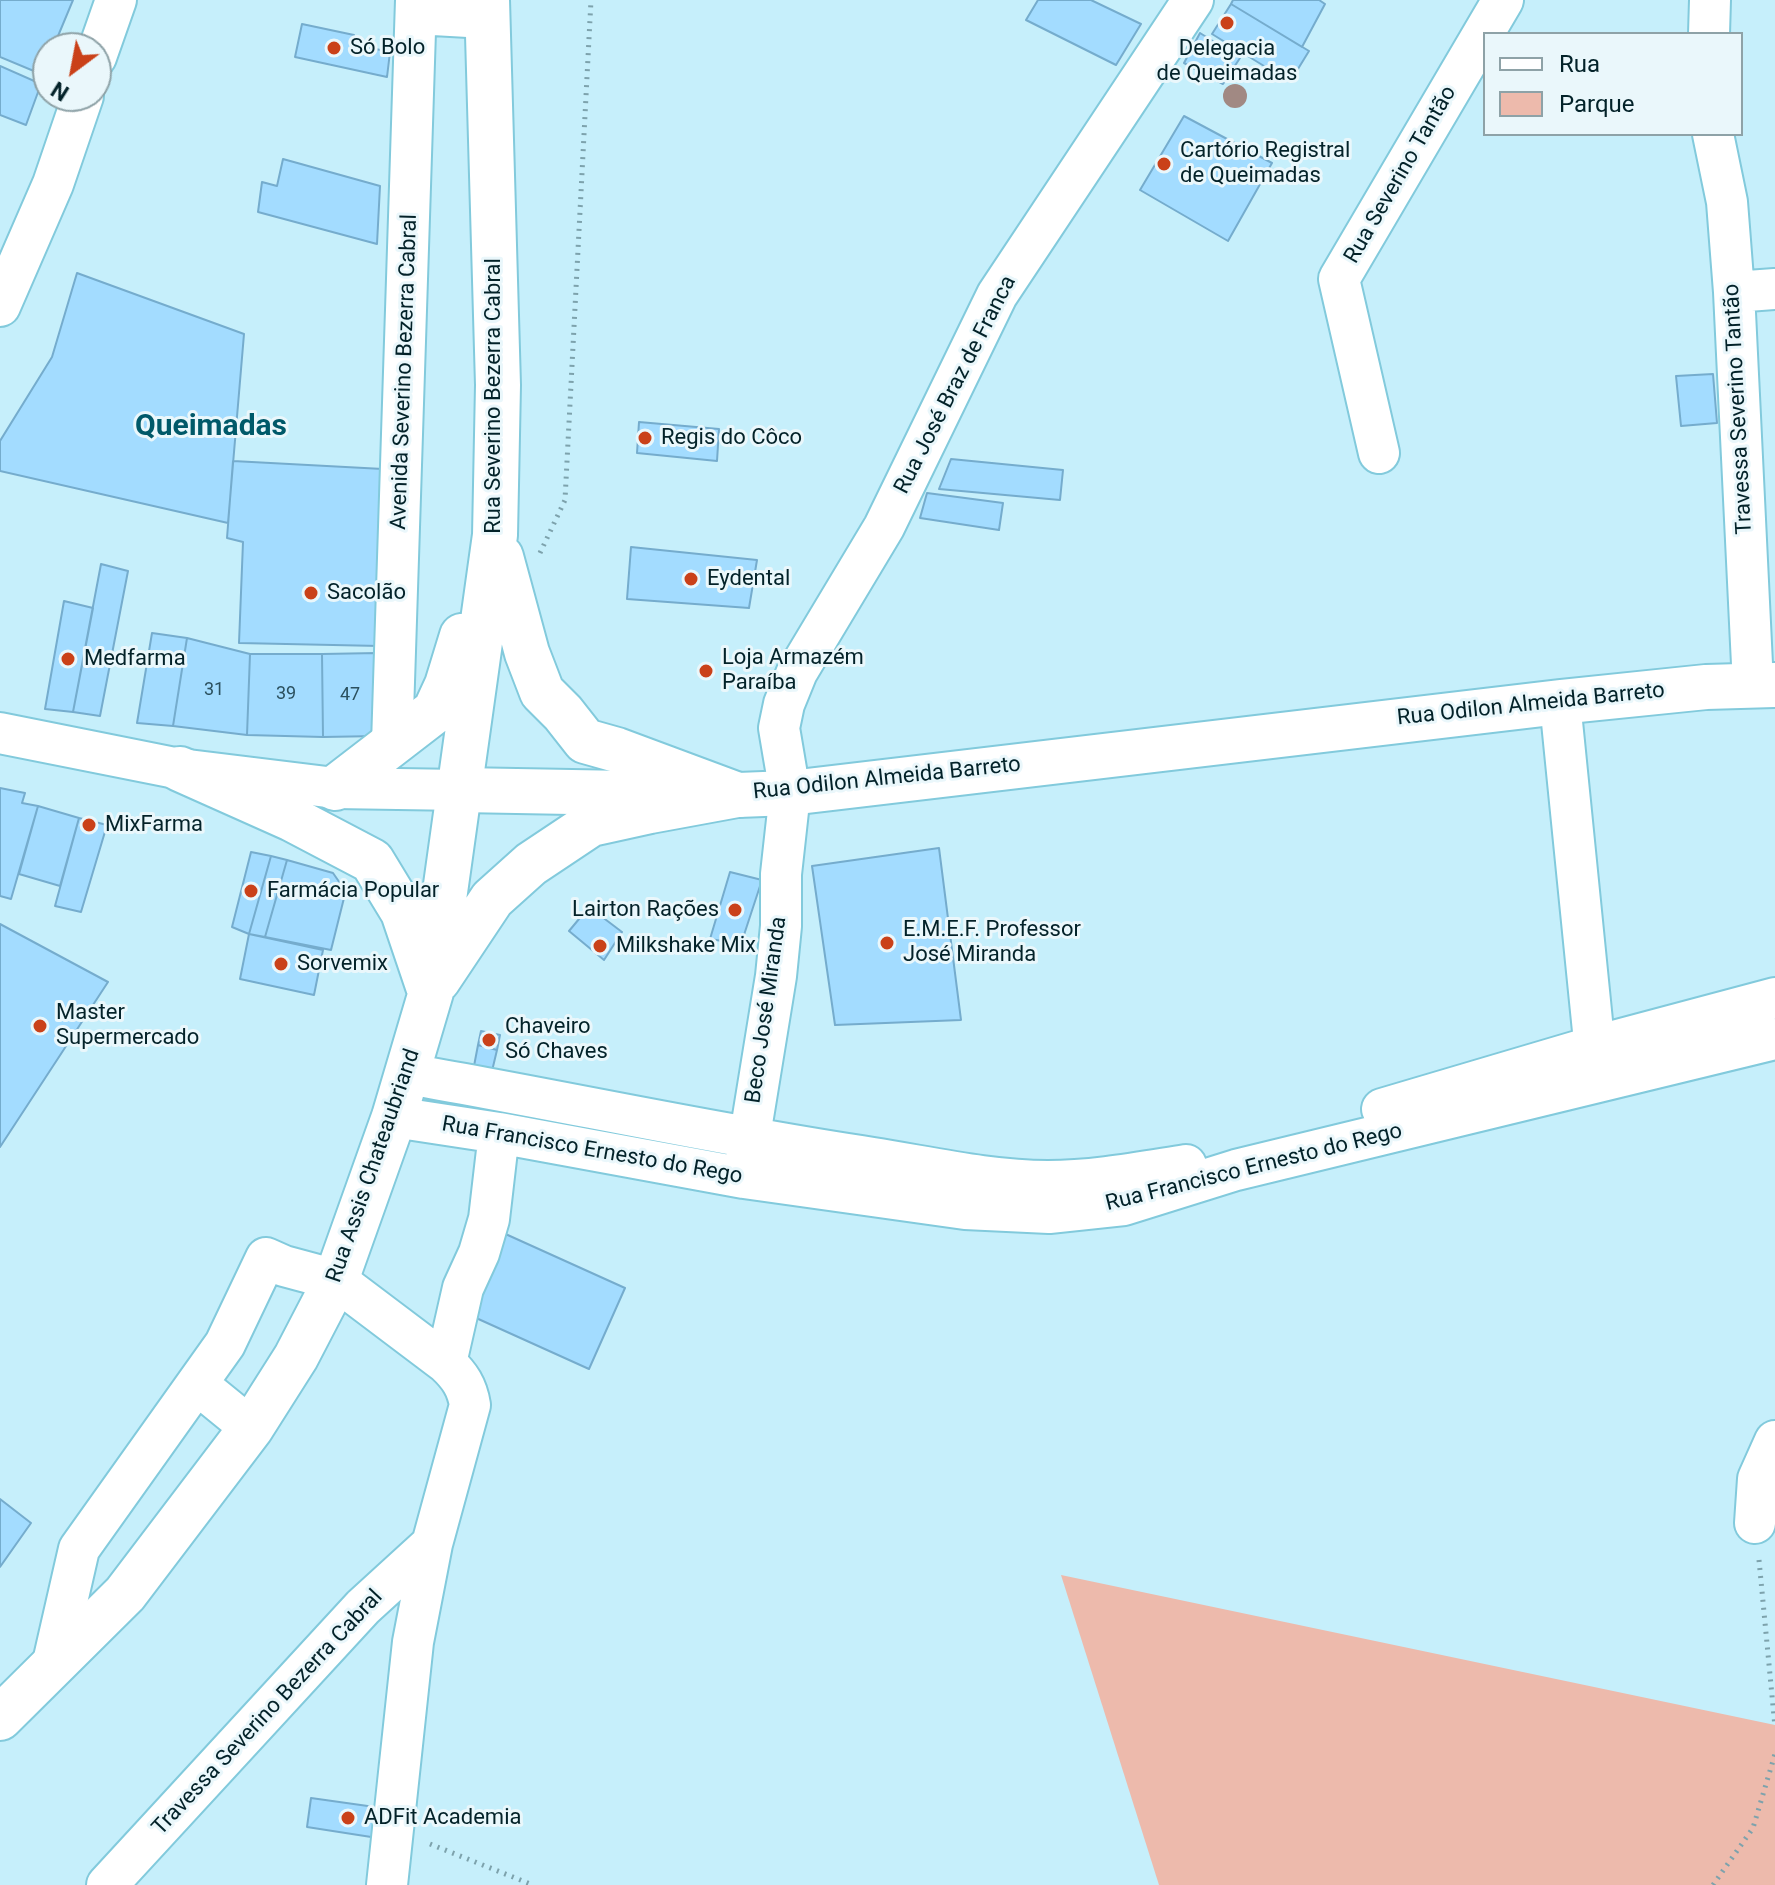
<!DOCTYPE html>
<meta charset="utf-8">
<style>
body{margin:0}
#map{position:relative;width:1775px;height:1885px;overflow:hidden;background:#c6effb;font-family:Roboto,sans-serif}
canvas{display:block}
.legend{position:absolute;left:1483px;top:32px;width:260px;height:104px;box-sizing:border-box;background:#eaf7fb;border:2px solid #8ea2a7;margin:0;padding:10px 14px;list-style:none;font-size:24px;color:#032229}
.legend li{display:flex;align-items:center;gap:16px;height:40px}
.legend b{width:40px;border:2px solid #8ea2a7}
.north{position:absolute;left:32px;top:32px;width:80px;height:80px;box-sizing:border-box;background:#eaf7fb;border:2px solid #8ea2a7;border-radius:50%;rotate:212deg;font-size:22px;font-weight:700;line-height:32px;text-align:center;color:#032229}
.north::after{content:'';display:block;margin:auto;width:28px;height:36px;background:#ca4119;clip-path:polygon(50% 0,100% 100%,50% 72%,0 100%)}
</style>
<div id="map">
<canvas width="1775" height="1885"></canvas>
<ul class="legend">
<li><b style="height:10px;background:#fff"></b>Rua</li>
<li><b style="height:22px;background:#edbaac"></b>Parque</li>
</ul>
<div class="north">N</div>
</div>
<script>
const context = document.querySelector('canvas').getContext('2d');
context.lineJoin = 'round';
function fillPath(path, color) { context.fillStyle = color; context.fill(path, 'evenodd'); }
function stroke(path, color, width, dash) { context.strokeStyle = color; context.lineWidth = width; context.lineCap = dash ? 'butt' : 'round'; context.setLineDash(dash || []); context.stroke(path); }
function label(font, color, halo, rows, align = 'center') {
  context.font = font + ' Roboto,sans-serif'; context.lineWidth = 6; context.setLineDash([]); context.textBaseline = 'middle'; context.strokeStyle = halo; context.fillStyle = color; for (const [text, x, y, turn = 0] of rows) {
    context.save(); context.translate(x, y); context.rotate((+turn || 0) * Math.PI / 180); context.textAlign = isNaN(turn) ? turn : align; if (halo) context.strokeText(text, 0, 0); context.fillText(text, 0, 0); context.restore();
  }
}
fillPath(new Path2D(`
 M 1061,1575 L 1775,1725 L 1775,1885 L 1159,1885 Z`), '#edbaac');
const building = new Path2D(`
 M 0,0 L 73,0 L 53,48 L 48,48 L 48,59 L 41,74 L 0,57 Z
 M 1038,0 L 1091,0 L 1141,24 L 1116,65 L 1026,20 Z
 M 1233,0 L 1319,0 L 1325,4 L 1302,47 L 1231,4 Z
 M 1231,4 L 1309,51 L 1290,82 L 1212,34 Z
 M 302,24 L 354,35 L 352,44 L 390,52 L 387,77 L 295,57 Z
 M 1200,33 L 1240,58 L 1223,84 L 1184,63 Z
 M 0,66 L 41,84 L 26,125 L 0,115 Z
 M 1184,116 L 1272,163 L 1228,241 L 1140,190 Z
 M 283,159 L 380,186 L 377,244 L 258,212 L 262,182 L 277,186 Z
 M 77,273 L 244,334 L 228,523 L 0,471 L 0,441 L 52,357 Z
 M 1713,374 L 1717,423 L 1681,426 L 1676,376 Z
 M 639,422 L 719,429 L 717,461 L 637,453 Z
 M 951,459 L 1063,470 L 1060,500 L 939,489 Z
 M 233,461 L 383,469 L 380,646 L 239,643 L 243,542 L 227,538 Z
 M 927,493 L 1003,503 L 999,530 L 920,518 Z
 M 631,547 L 757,560 L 749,608 L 627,599 Z
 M 101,564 L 128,571 L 100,716 L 73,712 Z
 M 64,601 L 93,608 L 73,712 L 45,709 Z
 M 152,633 L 187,638 L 173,726 L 137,723 Z
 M 187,638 L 250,654 L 247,735 L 173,726 Z
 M 378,653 L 378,736 L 323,737 L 322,654 Z
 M 250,654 L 322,654 L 323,737 L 247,735 Z
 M 0,788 L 25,793 L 22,803 L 38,806 L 11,899 L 0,896 Z
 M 38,806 L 79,818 L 60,886 L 19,874 Z
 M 79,818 L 107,825 L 81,912 L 55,906 Z
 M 939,848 L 961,1020 L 835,1025 L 812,866 Z
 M 251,852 L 271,856 L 249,934 L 232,927 Z
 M 271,856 L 287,860 L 265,937 L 249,934 Z
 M 287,860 L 333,873 L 342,886 L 344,898 L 331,950 L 265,937 Z
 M 730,872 L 762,880 L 741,944 L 710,939 Z
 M 589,907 L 622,932 L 604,960 L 569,931 Z
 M 0,924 L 108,982 L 0,1147 Z
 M 249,934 L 323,950 L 314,995 L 240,979 Z
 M 481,1031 L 500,1035 L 497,1050 L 478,1045 Z
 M 478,1045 L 497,1050 L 492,1071 L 474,1066 Z
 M 490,1227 L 625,1288 L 589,1369 L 454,1308 Z
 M 0,1499 L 31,1523 L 0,1567 Z
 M 311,1798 L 389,1809 L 384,1839 L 307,1827 Z`);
fillPath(building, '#a3dcff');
stroke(building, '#75accd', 2);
const minor = new Path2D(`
 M 416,14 L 486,18
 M 1709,34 L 1710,0
 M 96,57 L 116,0
 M 1713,134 L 1727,202 L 1734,292 L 1753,685
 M 1734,292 L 1775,289
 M 0,306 L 53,184 L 83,96
 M 1379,453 L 1339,279 L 1503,0
 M 1560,702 L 1597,1071
 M 0,733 L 180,769 L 335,788 L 461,790
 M 392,744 L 416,0
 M 408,1074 C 564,1101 717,1135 873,1158 C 930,1167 990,1181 1048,1181 C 1094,1181 1141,1172 1186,1165
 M 1382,1109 L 1595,1046 L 1775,998
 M 394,1117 L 499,1133 L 744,1178 L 965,1209 L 1049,1213 L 1124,1205 L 1236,1170 L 1775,1039
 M 745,1166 L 776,976 L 781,926 L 781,874 L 790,793 L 779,728 L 784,704 L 797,672 L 884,527 L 997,295 L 1193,0
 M 446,1363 L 463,1288 L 479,1253 L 489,1219 L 499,1133
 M 197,1384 L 251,1428
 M 1755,1523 L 1758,1479 L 1775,1441
 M 52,1667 L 79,1549 L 225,1344 L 266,1258 L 284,1266 L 336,1280 L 446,1363 C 460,1376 467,1387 470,1405 L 432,1544 L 413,1642 L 387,1885
 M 107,1885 L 363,1607 L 432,1544`);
const major = new Path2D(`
 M 461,790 L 738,795 L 790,793 L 1560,702 L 1706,687 L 1775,685`);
const highway = new Path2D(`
 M 501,557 L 527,653 L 542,692 L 563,713 L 585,741 L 617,750 L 738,795
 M 180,769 L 292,819 L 372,861 L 403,912 L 428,986
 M 335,788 L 435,711 L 447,685 L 462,636
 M 438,980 L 492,899 L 531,864 L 591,824 L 650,811 L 737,795
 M 0,1718 L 125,1594 L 251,1428 L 296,1357 L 336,1280 L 394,1117 L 431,992 L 495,535 L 498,385 L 487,0`);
stroke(minor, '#82cadc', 44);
stroke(major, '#82cadc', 48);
stroke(highway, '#82cadc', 48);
stroke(new Path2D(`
 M 540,553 L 565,500 L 591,0
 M 1759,1560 L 1775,1727
 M 430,1844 L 533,1885
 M 1713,1885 L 1753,1828 L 1775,1754`), '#7da2ac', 5, [2, 6]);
stroke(minor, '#fff', 40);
stroke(major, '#fff', 44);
stroke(highway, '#fff', 44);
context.fillStyle = '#a18983';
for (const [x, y] of [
 [1235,96]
]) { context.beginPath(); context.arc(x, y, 12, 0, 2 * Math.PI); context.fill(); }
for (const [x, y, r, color] of [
 [1227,23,8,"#ca4119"],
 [334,48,8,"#ca4119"],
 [1164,164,8,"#ca4119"],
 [645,438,8,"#ca4119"],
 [691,579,8,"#ca4119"],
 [311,593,8,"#ca4119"],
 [68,659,8,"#ca4119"],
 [706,671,8,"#ca4119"],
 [89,825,8,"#ca4119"],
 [251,891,8,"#ca4119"],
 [735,910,8,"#ca4119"],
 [887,943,8,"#ca4119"],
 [600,946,8,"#ca4119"],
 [281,964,8,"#ca4119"],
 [40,1026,8,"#ca4119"],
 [489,1040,8,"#ca4119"],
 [348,1818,8,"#ca4119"]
]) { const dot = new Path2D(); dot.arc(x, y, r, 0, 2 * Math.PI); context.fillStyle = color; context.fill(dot); stroke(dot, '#eaf7fb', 3); }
label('18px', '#2b505e', null, [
 ["31",214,690],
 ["39",286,694],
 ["47",350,695]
]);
label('22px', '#032229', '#eaf7fb', [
 ["Só Bolo",350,48],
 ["Delegacia",1227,49,"center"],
 ["de Queimadas",1227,74,"center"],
 ["Cartório Registral",1180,151],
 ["de Queimadas",1180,176],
 ["Regis do Côco",661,438],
 ["Eydental",707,579],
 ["Sacolão",327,593],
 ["Loja Armazém",722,658],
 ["Paraíba",722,683],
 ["Medfarma",84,659],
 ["MixFarma",105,825],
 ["Farmácia Popular",267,891],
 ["Lairton Rações",719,910,"right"],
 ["E.M.E.F. Professor",903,930],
 ["José Miranda",903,955],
 ["Milkshake Mix",616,946],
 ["Sorvemix",297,964],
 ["Master",56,1013],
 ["Supermercado",56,1038],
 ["Chaveiro",505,1027],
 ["Só Chaves",505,1052],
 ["ADFit Academia",364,1818]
], 'left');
label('22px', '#032229', '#eaf7fb', [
 ["Rua Severino Tantão",1401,175,-60],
 ["Avenida Severino Bezerra Cabral",405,372,-88],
 ["Rua José Braz de Franca",956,385,-63],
 ["Rua Severino Bezerra Cabral",494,396,-90],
 ["Travessa Severino Tantão",1739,409,-93],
 ["Rua Odilon Almeida Barreto",1531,705,-6],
 ["Rua Odilon Almeida Barreto",887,779,-6],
 ["Beco José Miranda",767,1010,-82],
 ["Rua Francisco Ernesto do Rego",592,1151,10],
 ["Rua Assis Chateaubriand",374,1166,-71],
 ["Rua Francisco Ernesto do Rego",1254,1168,-14],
 ["Travessa Severino Bezerra Cabral",268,1713,-47]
]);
label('bold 30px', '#005969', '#eaf7fb', [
 ["Queimadas",211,427]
]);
</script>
